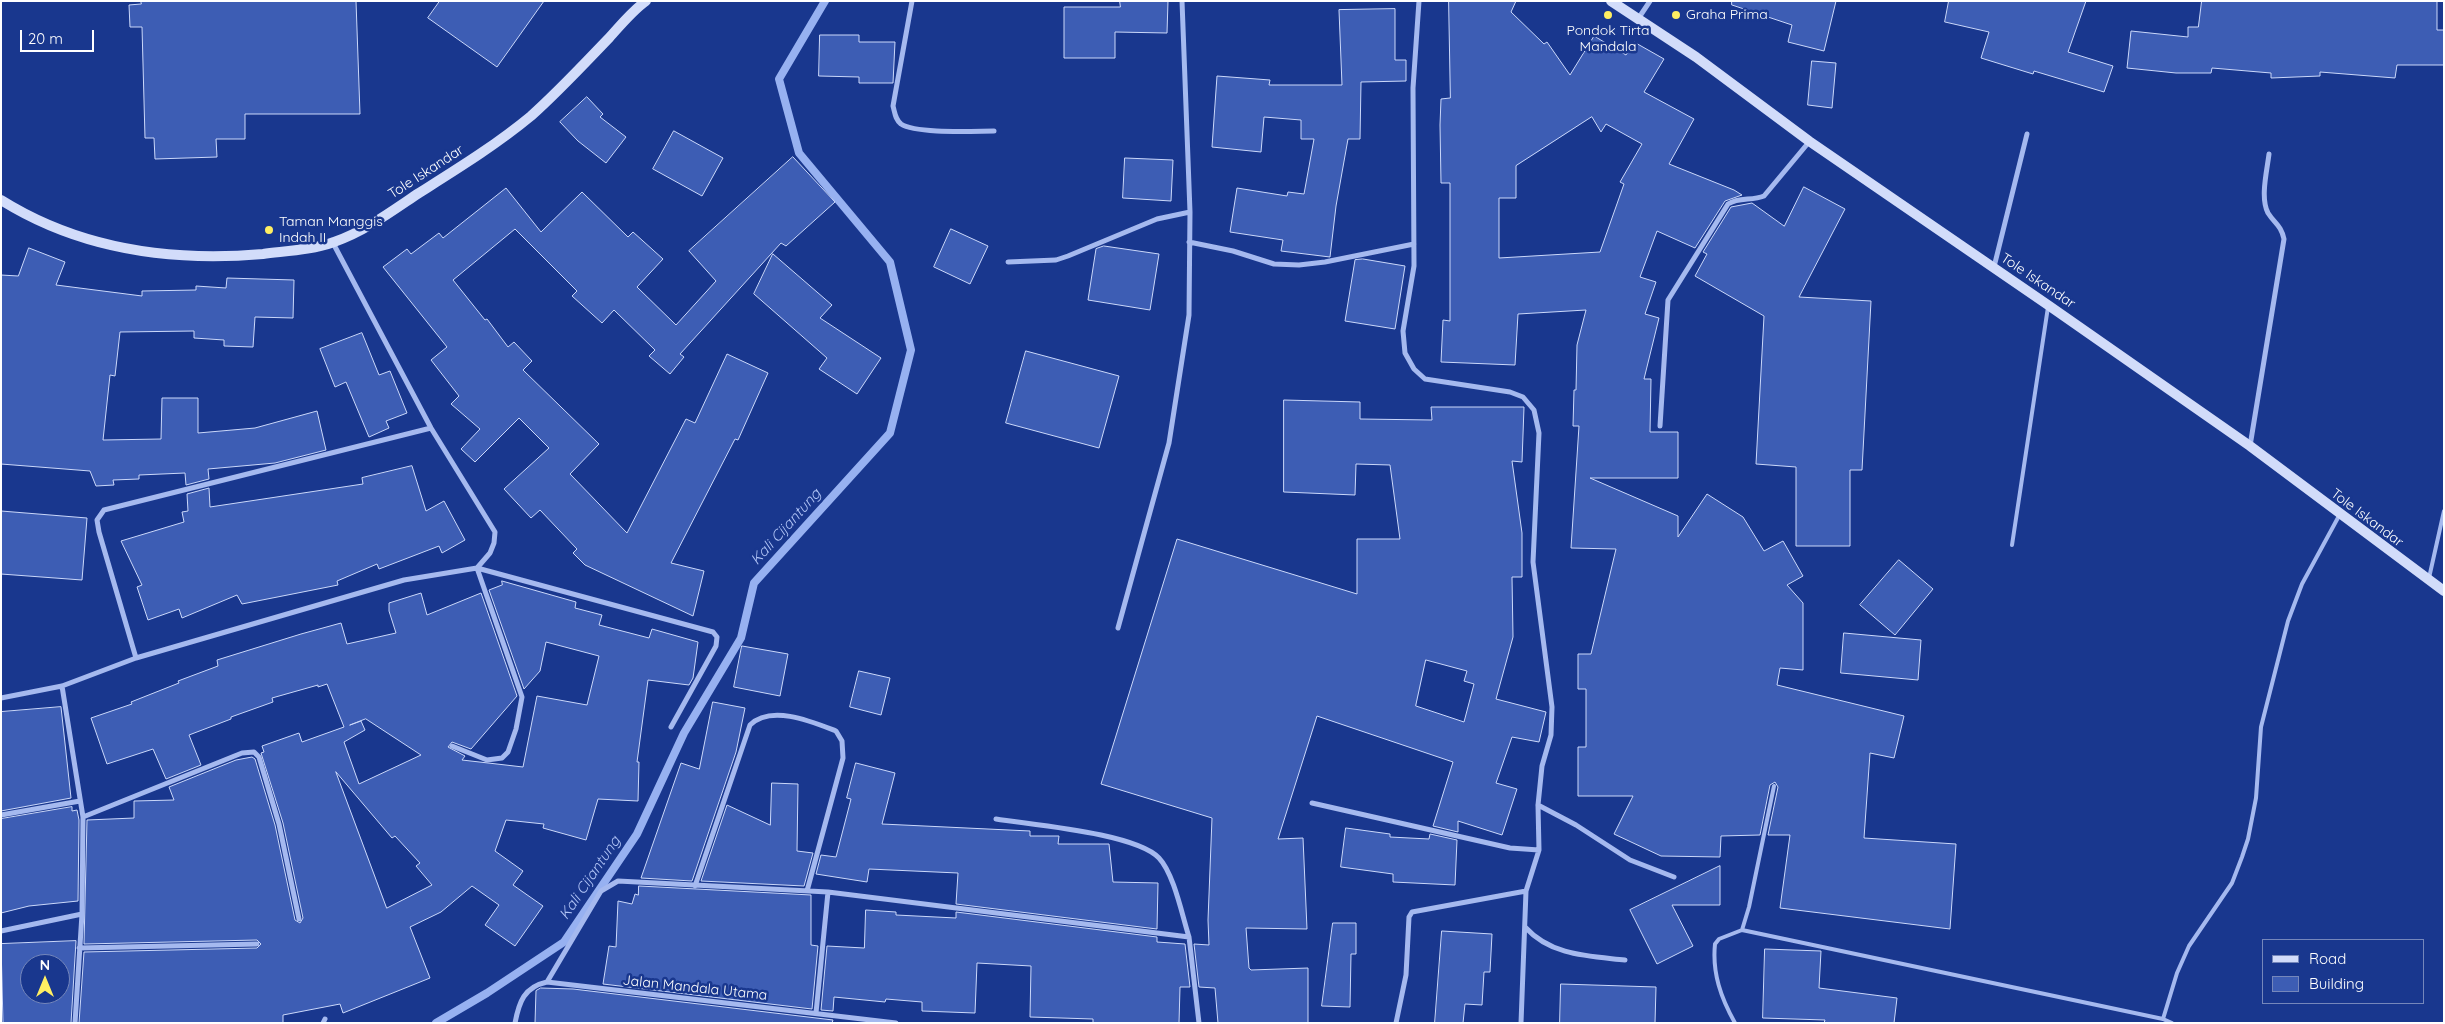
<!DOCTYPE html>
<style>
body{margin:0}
#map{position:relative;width:2445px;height:1024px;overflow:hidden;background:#19378e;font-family:Quicksand,sans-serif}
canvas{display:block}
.frame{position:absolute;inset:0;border:2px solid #fff;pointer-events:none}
.legend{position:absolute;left:2262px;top:939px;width:162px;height:65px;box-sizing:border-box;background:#19378e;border:1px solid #7587bb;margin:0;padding:6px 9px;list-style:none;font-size:15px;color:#fff}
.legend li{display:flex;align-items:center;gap:10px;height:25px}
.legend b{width:25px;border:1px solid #7587bb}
.north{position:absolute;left:20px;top:954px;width:50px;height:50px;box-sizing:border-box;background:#19378e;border:1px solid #7587bb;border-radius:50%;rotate:0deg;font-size:14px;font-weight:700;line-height:20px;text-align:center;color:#fff}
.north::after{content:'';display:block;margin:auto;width:18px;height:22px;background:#ffee62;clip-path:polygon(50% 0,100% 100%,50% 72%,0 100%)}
.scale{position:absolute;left:20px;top:30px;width:74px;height:22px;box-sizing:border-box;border:2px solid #fff;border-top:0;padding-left:6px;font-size:15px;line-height:18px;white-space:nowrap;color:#fff;-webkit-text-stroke:4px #19378e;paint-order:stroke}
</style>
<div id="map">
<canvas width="2445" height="1024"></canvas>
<div class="frame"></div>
<ul class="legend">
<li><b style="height:6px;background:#d2dcfa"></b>Road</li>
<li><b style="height:14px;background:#3d5db4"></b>Building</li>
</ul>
<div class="north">N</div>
<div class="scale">20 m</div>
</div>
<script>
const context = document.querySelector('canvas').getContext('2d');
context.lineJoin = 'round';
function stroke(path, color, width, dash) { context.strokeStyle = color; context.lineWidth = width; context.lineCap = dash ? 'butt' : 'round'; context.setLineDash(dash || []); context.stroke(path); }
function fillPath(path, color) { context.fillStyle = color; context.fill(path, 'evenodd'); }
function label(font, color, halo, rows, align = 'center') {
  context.font = font + ' Quicksand,sans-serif'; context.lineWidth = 5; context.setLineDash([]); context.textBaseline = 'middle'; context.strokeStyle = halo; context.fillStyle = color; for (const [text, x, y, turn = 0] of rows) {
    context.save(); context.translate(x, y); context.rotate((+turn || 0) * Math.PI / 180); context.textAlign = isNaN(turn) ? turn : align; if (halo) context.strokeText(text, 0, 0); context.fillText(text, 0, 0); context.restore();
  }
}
stroke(new Path2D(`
 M 436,1023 L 487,993 L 564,942 L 637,834 L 684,733 L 741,638 L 754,583 L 890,433 L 911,350 L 890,262 L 799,153 L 779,79 L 825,1`), '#97b1f1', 8);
const building = new Path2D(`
 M 141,1 L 356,1 L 360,114 L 245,114 L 245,139 L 216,139 L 217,157 L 155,159 L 154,138 L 145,138 L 142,27 L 130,27 L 129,5 L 141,4 Z
 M 440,1 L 544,1 L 497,67 L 428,18 Z
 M 1120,1 L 1168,1 L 1167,33 L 1115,32 L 1115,58 L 1064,58 L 1064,7 L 1120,7 Z
 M 1449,1 L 1516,1 L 1511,12 L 1544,44 L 1547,42 L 1570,75 L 1594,36 L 1626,55 L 1634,42 L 1664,59 L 1644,92 L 1694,119 L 1669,164 L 1734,190 L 1742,195 L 1725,201 L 1695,248 L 1657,231 L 1640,277 L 1656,282 L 1645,314 L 1659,318 L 1644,379 L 1651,379 L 1650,432 L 1678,432 L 1678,478 L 1590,478 L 1678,516 L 1678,537 L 1707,494 L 1743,517 L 1764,551 L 1783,541 L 1803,576 L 1787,585 L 1803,603 L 1803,670 L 1780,668 L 1777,685 L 1904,716 L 1894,758 L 1870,753 L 1864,838 L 1956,844 L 1950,929 L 1780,908 L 1790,835 L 1768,835 L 1778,787 L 1775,782 L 1770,785 L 1760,835 L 1721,836 L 1720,857 L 1661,856 L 1614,834 L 1633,796 L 1578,796 L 1578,747 L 1586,747 L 1586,689 L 1578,689 L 1578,654 L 1591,654 L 1616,549 L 1571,548 L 1579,426 L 1573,426 L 1574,390 L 1576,390 L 1577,345 L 1586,310 L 1518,314 L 1515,365 L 1441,362 L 1443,320 L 1450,321 L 1450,183 L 1441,183 L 1440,125 L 1441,99 L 1450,98 ZM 1592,117 L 1601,132 L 1606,124 L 1642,144 L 1620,182 L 1624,184 L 1600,252 L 1499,258 L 1499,198 L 1516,198 L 1516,166 Z
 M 1732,1 L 1836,1 L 1824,51 L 1788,42 L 1792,25 L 1732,5 Z
 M 1949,1 L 2086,1 L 2068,52 L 2113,66 L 2104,92 L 2034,71 L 2033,74 L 1981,58 L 1989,32 L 1945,22 Z
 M 2202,1 L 2437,1 L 2437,30 L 2444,30 L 2444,65 L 2397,65 L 2395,78 L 2320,72 L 2320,76 L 2271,78 L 2271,73 L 2212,68 L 2211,73 L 2176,73 L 2127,68 L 2131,31 L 2188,37 L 2188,27 L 2198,27 Z
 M 1395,9 L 1395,60 L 1406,60 L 1406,81 L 1361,82 L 1360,139 L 1348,139 L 1336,206 L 1330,257 L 1281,251 L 1283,240 L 1230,232 L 1237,188 L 1287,196 L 1288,192 L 1304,194 L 1314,139 L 1301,139 L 1301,120 L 1264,117 L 1261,152 L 1212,147 L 1217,76 L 1270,80 L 1269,85 L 1342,85 L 1339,10 Z
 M 820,35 L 859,35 L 859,42 L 895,42 L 893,83 L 859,83 L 859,77 L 819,76 Z
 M 1812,61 L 1836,63 L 1832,108 L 1808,105 Z
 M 587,97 L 603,114 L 600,117 L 626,137 L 606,163 L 578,141 L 560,122 Z
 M 674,131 L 723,158 L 702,196 L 653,169 Z
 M 793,157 L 835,202 L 786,246 L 781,243 L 680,354 L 684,357 L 670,374 L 649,356 L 655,350 L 614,310 L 602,323 L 572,296 L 577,291 L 515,229 L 453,280 L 485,320 L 487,319 L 508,347 L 514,342 L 532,361 L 523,370 L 599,444 L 570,474 L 627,533 L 686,419 L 695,423 L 727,354 L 768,373 L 738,440 L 735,439 L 671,563 L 704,571 L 693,616 L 585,565 L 573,553 L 577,549 L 540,510 L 531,518 L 504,489 L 549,448 L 519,418 L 475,462 L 461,449 L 480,429 L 451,404 L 459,396 L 431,360 L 447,347 L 383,267 L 407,249 L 411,254 L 439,233 L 443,238 L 506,188 L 541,232 L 582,192 L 628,237 L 633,232 L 663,259 L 637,287 L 676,325 L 716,281 L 689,251 Z
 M 1125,158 L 1173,160 L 1171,201 L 1123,198 Z
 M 1804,187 L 1845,209 L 1799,297 L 1871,301 L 1862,470 L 1850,470 L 1850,546 L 1796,546 L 1796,467 L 1756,464 L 1764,316 L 1695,276 L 1707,254 L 1703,252 L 1731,207 L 1752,203 L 1784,226 Z
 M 951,229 L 988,246 L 970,284 L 934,267 Z
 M 1104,246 L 1159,254 L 1150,310 L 1088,300 L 1096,249 Z
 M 29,248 L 65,262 L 56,285 L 142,296 L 142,291 L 196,290 L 196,286 L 226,288 L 227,278 L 294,280 L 293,318 L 255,317 L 253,347 L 224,346 L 224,340 L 194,338 L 194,331 L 120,332 L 115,376 L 110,375 L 103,440 L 161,439 L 162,398 L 198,398 L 198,433 L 255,428 L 317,411 L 326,450 L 275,463 L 208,469 L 209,479 L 186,485 L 185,473 L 139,475 L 139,479 L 113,480 L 114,485 L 96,486 L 90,471 L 1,464 L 1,275 L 18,276 Z
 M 773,254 L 832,305 L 820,318 L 881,358 L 857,394 L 819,369 L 827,358 L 754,294 Z
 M 1363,259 L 1405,266 L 1395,329 L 1345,321 L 1355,260 Z
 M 362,333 L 379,375 L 390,371 L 407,413 L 386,421 L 389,428 L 369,437 L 346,382 L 335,387 L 320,349 Z
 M 1026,351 L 1119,376 L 1099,448 L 1006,423 Z
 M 1284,400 L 1360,402 L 1360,419 L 1432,420 L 1431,407 L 1524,407 L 1522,462 L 1512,461 L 1522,533 L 1522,577 L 1512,577 L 1513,637 L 1496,699 L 1546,712 L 1539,742 L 1512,737 L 1496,783 L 1517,789 L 1502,835 L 1458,821 L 1458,832 L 1433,826 L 1453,762 L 1317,716 L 1278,839 L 1303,838 L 1307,929 L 1246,928 L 1249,968 L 1251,970 L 1308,968 L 1308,1023 L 1218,1023 L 1215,988 L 1199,987 L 1194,944 L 1209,945 L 1208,920 L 1212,818 L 1101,784 L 1177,539 L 1357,594 L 1357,539 L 1400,539 L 1390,465 L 1356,464 L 1355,495 L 1284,492 ZM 1426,660 L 1467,671 L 1464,681 L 1474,684 L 1464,722 L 1416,706 Z
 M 412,466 L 426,511 L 444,501 L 465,540 L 442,553 L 439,546 L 379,569 L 377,564 L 337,581 L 338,585 L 242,604 L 237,595 L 182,618 L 179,609 L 148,620 L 137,587 L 142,585 L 121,541 L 184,522 L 182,512 L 188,511 L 187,494 L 209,488 L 210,507 L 363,484 L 362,478 Z
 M 1,511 L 87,518 L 82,580 L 1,574 Z
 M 1899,560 L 1933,589 L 1895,635 L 1860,605 Z
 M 502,581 L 576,602 L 575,608 L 602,615 L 599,625 L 649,638 L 652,629 L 698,642 L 693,678 L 689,685 L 648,680 L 637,762 L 639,762 L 638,801 L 598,799 L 586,840 L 543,828 L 544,824 L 506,820 L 495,851 L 523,871 L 513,885 L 543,906 L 515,946 L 485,925 L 499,905 L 472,886 L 441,912 L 410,927 L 430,978 L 343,1013 L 340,1004 L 283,1015 L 283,1023 L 79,1023 L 84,952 L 257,948 L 261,944 L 257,940 L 84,944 L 87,820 L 134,818 L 134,801 L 174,800 L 169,787 L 236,760 L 252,757 L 255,759 L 275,825 L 295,920 L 300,923 L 303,918 L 283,823 L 261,753 L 264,752 L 262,746 L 299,733 L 302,742 L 344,727 L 327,684 L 318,687 L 318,685 L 272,698 L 273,702 L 231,717 L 231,719 L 189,735 L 201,765 L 166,779 L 153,749 L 107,764 L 91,718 L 132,704 L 131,702 L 179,683 L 178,681 L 218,666 L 217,660 L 301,634 L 341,623 L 347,644 L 396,633 L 389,611 L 389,603 L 421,593 L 427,615 L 481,593 L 517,696 L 471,749 L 452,742 L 448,747 L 465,756 L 462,760 L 523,767 L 537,696 L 587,705 L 599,656 L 546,642 L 540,671 L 524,689 L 489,590 L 502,585 ZM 366,719 L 421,755 L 359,784 L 344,742 L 365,730 L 361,721 L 350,725 ZM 336,772 L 392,838 L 395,836 L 420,863 L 416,866 L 432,885 L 387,908 Z
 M 1844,633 L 1921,640 L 1918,680 L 1841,673 Z
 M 742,646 L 788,654 L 780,696 L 734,687 Z
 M 859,671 L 890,678 L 881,715 L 850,707 Z
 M 713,702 L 745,708 L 736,752 L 692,881 L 641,878 L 681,763 L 699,769 Z
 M 61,707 L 71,798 L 1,811 L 1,712 Z
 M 856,763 L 895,773 L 882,824 L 1030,831 L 1030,836 L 1059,836 L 1058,844 L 1109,844 L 1113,882 L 1158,883 L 1157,929 L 956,904 L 958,873 L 869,869 L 867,882 L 816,874 L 821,855 L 836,857 L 851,799 L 847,798 Z
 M 772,783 L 798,784 L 797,851 L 813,853 L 804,886 L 701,881 L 727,805 L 770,825 Z
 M 72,807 L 72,811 L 77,810 L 79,820 L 78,901 L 29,906 L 1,913 L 1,819 Z
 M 1346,828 L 1390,834 L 1390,837 L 1429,839 L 1430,834 L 1457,840 L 1455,885 L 1393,882 L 1393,874 L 1341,867 Z
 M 1720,866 L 1720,905 L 1672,905 L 1693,946 L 1657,964 L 1630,910 Z
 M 639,886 L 811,895 L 811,945 L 818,946 L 812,1009 L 603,984 L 609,946 L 616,947 L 618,901 L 632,904 L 635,894 L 638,895 Z
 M 866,910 L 896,912 L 896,915 L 956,918 L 956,912 L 1157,937 L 1157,942 L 1185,944 L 1190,987 L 1180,987 L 1179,1023 L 1093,1023 L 1093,1019 L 1030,1017 L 1031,966 L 977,963 L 975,1013 L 922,1011 L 922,1002 L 886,999 L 885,1002 L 834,997 L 833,1011 L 821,1010 L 827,946 L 864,948 Z
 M 1333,923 L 1356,923 L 1356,954 L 1351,954 L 1350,1007 L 1322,1006 Z
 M 1442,931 L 1492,934 L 1490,972 L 1484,972 L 1482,1005 L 1465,1004 L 1463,1023 L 1435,1023 Z
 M 76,941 L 71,1023 L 3,1023 L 1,944 ZM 30,964 L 60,964 L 60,994 L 30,994 Z
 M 1765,949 L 1821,951 L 1819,988 L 1897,998 L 1894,1023 L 1824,1023 L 1825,1020 L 1763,1018 Z
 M 1561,984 L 1656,987 L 1655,1023 L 1560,1023 Z
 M 541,988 L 573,989 L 833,1020 L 832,1023 L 535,1023 L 536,991 Z`);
fillPath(building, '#3d5db4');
stroke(building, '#cbd8fa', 1);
stroke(new Path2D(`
 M 2012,545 L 2048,307
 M 2429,578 L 2444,511
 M 1742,930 L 2163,1019 L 2172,1023
 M 2163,1019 L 2177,973 L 2189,946 L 2232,883 L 2242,857 L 2248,839 L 2256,798 L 2261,727 L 2288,621 L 2302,584 L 2340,514
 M 1735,1023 C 1721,998 1712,973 1715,944 L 1719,939 L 1742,930 L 1749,907 L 1774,786`), '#a5b9ef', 4);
stroke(new Path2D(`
 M 912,1 L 893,106 C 895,113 895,119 901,124 C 916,134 974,131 994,131
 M 1419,1 L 1413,88 L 1414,266 L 1403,331 L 1405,353 L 1414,369 L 1425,379 L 1510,392 L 1523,397 L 1534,410 L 1539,433 L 1533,562 L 1552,707 L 1551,735 L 1542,766 L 1538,805 L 1539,850 L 1526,891 L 1521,1023
 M 1638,19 L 1650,1
 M 1189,242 L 1233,251 L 1274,264 L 1299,265 L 1325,262 L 1414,244
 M 1008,262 L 1056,260 L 1068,256 L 1157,219 L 1190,212
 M 1994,267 L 2027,134
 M 1660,426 L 1668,300 L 1728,204 C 1739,197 1752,201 1764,196 L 1809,142
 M 2250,446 L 2284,239 C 2281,225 2275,224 2268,213 C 2260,198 2267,171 2269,154
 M 477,568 L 713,632 L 717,637 L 716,646 L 671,727
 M 1118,628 L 1169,443 L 1189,315 L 1190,212 L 1182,1
 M 136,658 L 99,532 L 97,520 L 104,510 L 431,428
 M 62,686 L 83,817 L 82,914 L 75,1023
 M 1,698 L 62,686 L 136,658 L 404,580 L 477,568 L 490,553 L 494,543 L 495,532 L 431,428 L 333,243
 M 452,746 L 487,760 L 502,758 L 508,752 L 516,729 L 522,697 L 477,568
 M 1312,803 L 1510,848 L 1539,850
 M 1538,805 L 1576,825 L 1630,860 L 1674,877
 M 1,815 L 80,801
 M 83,817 L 242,753 L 254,752 L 259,757 L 279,824 L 299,919
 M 996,819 C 1033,825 1135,833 1159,858 C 1174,874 1182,915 1189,937
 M 695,886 L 750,725 C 771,704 813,722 836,731 L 842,741 L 843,758 L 807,891
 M 1525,927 C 1551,956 1589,956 1625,960
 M 1,931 L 82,914
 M 79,948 L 257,944
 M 547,982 L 601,891 L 618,881 L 828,892 L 1189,937 L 1199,1023
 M 816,1013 L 828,892
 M 323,1023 L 325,1019
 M 515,1023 C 519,1002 524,987 547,982 L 896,1023
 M 1396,1023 L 1406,975 L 1409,917 L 1412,912 L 1526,891`), '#a5b9ef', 5);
stroke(new Path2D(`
 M 1611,1 L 1696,57 L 1809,141 L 2048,305 L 2250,446 L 2444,591
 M 1,200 C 81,250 171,262 263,254 C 286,251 312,250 334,242 C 364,232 392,211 419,193 C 457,169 496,145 531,116 C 558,92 583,65 609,38 C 620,26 632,11 646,1`), '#d2dcfa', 10);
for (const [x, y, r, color] of [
 [1608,15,5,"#ffee62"],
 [1676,15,5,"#ffee62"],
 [269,230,5,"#ffee62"]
]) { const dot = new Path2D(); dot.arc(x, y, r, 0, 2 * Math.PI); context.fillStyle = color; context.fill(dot); stroke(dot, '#19378e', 2); }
label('14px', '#fff', '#19378e', [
 ["Graha Prima",1686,15],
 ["Pondok Tirta",1608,31,"center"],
 ["Mandala",1608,47,"center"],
 ["Taman Manggis",279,222],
 ["Indah II",279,238]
], 'left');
label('14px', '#fff', '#19378e', [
 ["Tole Iskandar",426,172,-33],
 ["Tole Iskandar",2038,281,34],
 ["Tole Iskandar",2367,518,37],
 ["Jalan Mandala Utama",695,988,6]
]);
label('italic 15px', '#b1c4f6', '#19378e', [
 ["Kali Cijantung",786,527,-48],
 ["Kali Cijantung",590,878,-56]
]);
</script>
